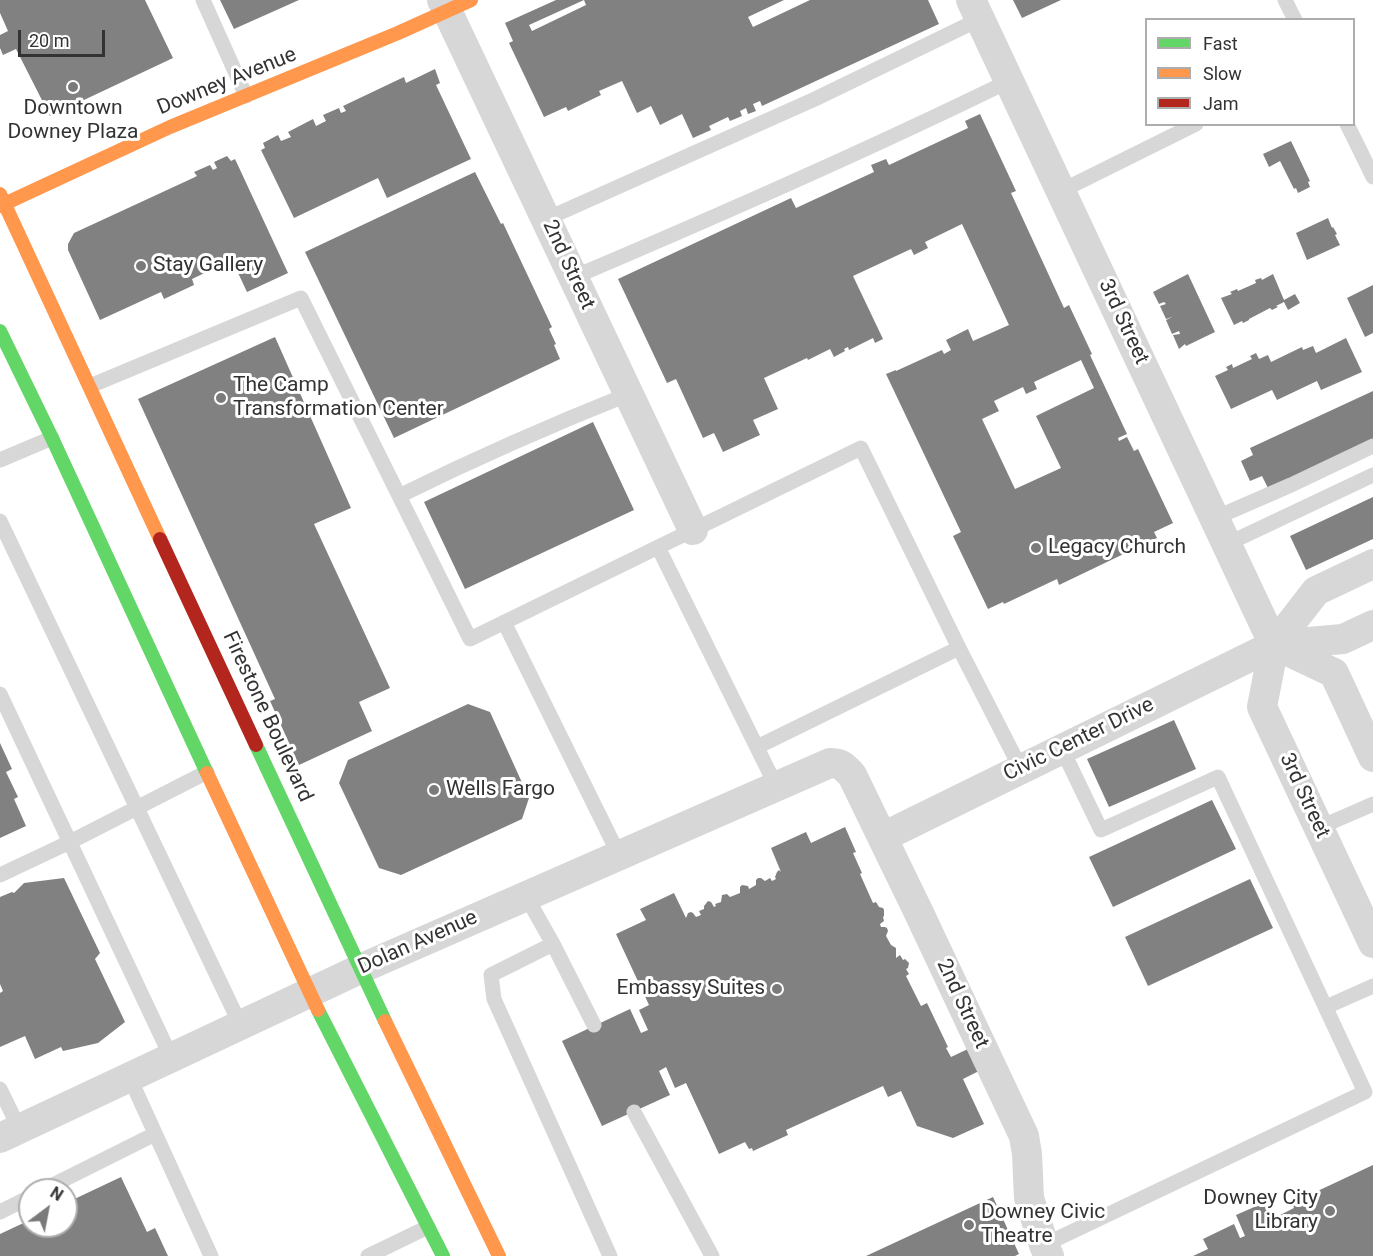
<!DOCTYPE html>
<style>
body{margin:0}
#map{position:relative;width:1373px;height:1256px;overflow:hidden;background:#fff;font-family:Roboto,sans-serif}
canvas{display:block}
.legend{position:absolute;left:1145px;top:18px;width:210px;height:108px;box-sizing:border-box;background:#fff;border:2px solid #adadad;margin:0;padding:8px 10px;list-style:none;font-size:18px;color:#333}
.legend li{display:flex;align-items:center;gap:12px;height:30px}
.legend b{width:30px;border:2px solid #adadad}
.north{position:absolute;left:18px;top:1178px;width:60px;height:60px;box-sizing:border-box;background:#fff;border:2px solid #adadad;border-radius:50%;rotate:32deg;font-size:16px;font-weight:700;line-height:24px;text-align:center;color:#333}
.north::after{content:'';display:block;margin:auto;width:21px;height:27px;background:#7a7a7a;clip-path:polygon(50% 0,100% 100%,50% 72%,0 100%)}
.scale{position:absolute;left:18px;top:30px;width:87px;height:27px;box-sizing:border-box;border:3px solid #333;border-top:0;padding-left:8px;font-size:18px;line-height:21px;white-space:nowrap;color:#333;-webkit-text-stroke:4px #fff;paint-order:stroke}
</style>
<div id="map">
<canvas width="1373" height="1256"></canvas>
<ul class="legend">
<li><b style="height:8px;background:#63d668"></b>Fast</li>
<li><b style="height:8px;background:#ff974d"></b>Slow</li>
<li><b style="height:8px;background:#b3261e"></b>Jam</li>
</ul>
<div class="north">N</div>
<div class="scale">20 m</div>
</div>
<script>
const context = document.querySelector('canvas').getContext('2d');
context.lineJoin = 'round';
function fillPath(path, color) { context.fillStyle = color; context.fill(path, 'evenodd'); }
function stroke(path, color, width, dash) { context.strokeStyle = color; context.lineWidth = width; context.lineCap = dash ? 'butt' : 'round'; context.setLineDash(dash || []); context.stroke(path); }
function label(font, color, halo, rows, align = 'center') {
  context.font = font + ' Roboto,sans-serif'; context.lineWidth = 6; context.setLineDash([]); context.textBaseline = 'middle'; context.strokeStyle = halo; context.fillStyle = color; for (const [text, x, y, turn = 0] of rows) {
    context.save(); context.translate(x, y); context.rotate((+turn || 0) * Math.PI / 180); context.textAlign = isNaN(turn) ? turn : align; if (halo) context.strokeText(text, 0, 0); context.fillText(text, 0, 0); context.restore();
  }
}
fillPath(new Path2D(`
 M 0,0 L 145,0 L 173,58 L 50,116 L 16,49 L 3,55 L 0,48 L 0,35 L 8,31 L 0,13 Z
 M 220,0 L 299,0 L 234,29 Z
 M 556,0 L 584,0 L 529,25 L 532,31 L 586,5 L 584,0 L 784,0 L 748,17 L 753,27 L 810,0 L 928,0 L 939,24 L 762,106 L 760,101 L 753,104 L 756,111 L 748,114 L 746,108 L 740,111 L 742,116 L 730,121 L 728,117 L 709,126 L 711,130 L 693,138 L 682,114 L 660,125 L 651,106 L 637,113 L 622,81 L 599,91 L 601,95 L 568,111 L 566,107 L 544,117 L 509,43 L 513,41 L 505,23 Z
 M 1013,0 L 1061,0 L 1022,18 Z
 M 435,69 L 440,83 L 436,85 L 471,159 L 387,198 L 378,178 L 294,218 L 261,150 L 265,148 L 263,143 L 278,135 L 281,141 L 291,137 L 288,132 L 313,119 L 316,126 L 326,121 L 323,115 L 339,108 L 341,113 L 346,111 L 343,106 L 404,77 L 406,83 Z
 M 980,114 L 1016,191 L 1011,193 L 1064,308 L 1069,305 L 1092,354 L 1090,355 L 1127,434 L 1118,438 L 1119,441 L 1127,437 L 1134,451 L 1138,449 L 1173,523 L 1154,532 L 1157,538 L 1059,585 L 1057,579 L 1004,604 L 1003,602 L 988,609 L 953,536 L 961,532 L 886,374 L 896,370 L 896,371 L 942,350 L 944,354 L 951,350 L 946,340 L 968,329 L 973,341 L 1009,325 L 962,224 L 925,242 L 928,248 L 914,255 L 911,249 L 853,276 L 883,339 L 875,343 L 873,338 L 849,350 L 848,347 L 844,349 L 845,351 L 834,357 L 830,349 L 808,360 L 807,358 L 764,378 L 778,409 L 753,420 L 760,435 L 723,452 L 714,433 L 703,438 L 676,379 L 667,383 L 618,279 L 791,198 L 796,208 L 874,172 L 871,165 L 886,159 L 889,165 L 968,128 L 965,121 ZM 1081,360 L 1094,388 L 1036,416 L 1061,468 L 1015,489 L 982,419 L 999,411 L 994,401 L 1023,387 L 1026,394 L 1037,389 L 1034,382 Z
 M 1291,141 L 1310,181 L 1308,182 L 1310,187 L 1298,193 L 1296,188 L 1294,189 L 1280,161 L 1269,167 L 1263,154 Z
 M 227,156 L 231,161 L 235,159 L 288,273 L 247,292 L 232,260 L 192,279 L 194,285 L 164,299 L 161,292 L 100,320 L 68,250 L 68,244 L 74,233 L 193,178 L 197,176 L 194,172 L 210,165 L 213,170 L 217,168 L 214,162 Z
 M 475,172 L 501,224 L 503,223 L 552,327 L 549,329 L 556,344 L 554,345 L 560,359 L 394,438 L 305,252 Z
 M 1328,218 L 1332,228 L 1333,227 L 1337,234 L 1335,235 L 1340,245 L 1307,260 L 1296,233 Z
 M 1188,274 L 1215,332 L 1186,346 L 1185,344 L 1179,349 L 1173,335 L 1180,334 L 1179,331 L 1172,334 L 1166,320 L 1172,317 L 1166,319 L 1160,306 L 1166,304 L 1164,302 L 1159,304 L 1153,292 Z
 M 1273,274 L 1284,300 L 1295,294 L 1300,303 L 1288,310 L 1284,302 L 1276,306 L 1278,307 L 1272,310 L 1270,308 L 1249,319 L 1249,320 L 1243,323 L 1242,321 L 1234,325 L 1221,298 L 1232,294 L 1230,292 L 1237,289 L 1238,291 L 1256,283 L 1255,280 L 1261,278 L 1262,280 Z
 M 1373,285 L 1373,333 L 1365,337 L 1347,298 Z
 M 275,337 L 351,508 L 314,524 L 390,688 L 359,702 L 372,731 L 299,765 L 270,701 L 275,699 L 138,399 Z
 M 1346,338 L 1362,372 L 1321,390 L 1317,381 L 1277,400 L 1272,390 L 1231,409 L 1215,376 L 1228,370 L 1226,367 L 1232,364 L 1233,368 L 1252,359 L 1250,356 L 1256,353 L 1259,359 L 1268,355 L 1271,362 L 1302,347 L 1303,350 L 1313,346 L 1316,353 Z
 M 1373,391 L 1373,442 L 1269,490 L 1262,476 L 1250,481 L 1241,461 L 1253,455 L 1250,448 Z
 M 593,422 L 634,510 L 465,589 L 424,502 Z
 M 1373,497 L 1373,539 L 1306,570 L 1290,536 Z
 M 468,704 L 490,712 L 529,798 L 522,819 L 401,875 L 379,868 L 339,783 L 348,760 Z
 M 1174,720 L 1196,769 L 1109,807 L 1087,759 Z
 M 0,743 L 12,769 L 6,772 L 18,797 L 14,799 L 26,826 L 0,838 Z
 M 1212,800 L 1236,849 L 1113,907 L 1089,857 Z
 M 845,827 L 856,852 L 853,853 L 862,873 L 860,874 L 873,903 L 876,902 L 879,907 L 883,908 L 884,910 L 884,916 L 883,917 L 884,921 L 880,924 L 881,927 L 885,927 L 887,928 L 888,931 L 886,936 L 891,945 L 896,948 L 896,958 L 900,955 L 903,960 L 905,959 L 909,963 L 908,968 L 906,969 L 909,974 L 906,976 L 921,1006 L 927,1003 L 948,1047 L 946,1048 L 951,1057 L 970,1048 L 981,1070 L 963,1079 L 984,1124 L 953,1138 L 917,1126 L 901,1091 L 888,1097 L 883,1086 L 786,1130 L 788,1135 L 753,1151 L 752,1148 L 749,1149 L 745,1142 L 719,1154 L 686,1083 L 675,1088 L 666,1067 L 659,1071 L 670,1095 L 602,1126 L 562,1041 L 630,1009 L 641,1033 L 648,1030 L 639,1010 L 649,1005 L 616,934 L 646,920 L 640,909 L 674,893 L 686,918 L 688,913 L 691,912 L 693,913 L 696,917 L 701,915 L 699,911 L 704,909 L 704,906 L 708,901 L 711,902 L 714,907 L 716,906 L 715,904 L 721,902 L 722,895 L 727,894 L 730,897 L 740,893 L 740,887 L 742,885 L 748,886 L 749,889 L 756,885 L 756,880 L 758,878 L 761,878 L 765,881 L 770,878 L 772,881 L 776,879 L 775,877 L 777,872 L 779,870 L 781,872 L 771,848 L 806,832 L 811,843 Z
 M 64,878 L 100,953 L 95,959 L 125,1022 L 98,1043 L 63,1051 L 61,1047 L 35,1059 L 25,1036 L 0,1047 L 0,993 L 3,991 L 0,984 L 0,897 L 12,892 L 14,893 L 24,883 Z
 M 1250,879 L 1273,928 L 1148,986 L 1125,937 Z
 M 1373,1165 L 1373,1256 L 1193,1256 L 1208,1249 L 1203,1239 L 1234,1224 L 1240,1238 L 1245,1236 L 1236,1215 L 1268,1201 L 1278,1222 L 1282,1220 L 1280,1215 L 1294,1208 L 1292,1203 Z
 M 121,1177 L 147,1232 L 155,1228 L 168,1256 L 0,1256 L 0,1234 L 30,1220 L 30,1226 L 66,1226 L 66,1203 Z
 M 993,1197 L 1019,1254 L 1015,1256 L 866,1256 Z`), '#818181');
stroke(new Path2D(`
 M 203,0 L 246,96
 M 1285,0 L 1295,20
 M 1347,124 L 1373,177
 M 1061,191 L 1196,124
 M 546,219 L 815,99 L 980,19
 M 574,277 C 720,215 866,151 1009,81
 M 90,386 L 301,298 L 470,639 L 861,448 L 959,648 L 1021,769
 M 0,460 L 52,438
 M 399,496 C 474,459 551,425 629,394
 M 1215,518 L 1291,485 L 1373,446
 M 0,521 L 241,1026
 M 1227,544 L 1373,475
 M 658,547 L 776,786
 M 504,622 L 619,855
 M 0,694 L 171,1057
 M 757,747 L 959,648
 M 1318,828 L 1373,804
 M 0,875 L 70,842 L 207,772
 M 526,896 L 553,944 L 491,975 L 494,999 L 610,1256
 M 553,944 L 594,1025
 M 1326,1007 L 1373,986
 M 129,1076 L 211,1256
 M 0,1089 L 19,1128
 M 634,1112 L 712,1256
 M 43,1190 L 155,1134
 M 0,1212 L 30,1197
 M 1044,1245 L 1365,1092 L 1218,777 L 1101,830 L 1062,749
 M 368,1256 L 428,1227`), '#d7d7d7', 15);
stroke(new Path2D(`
 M 442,0 L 693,530
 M 971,0 L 1274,645 L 1262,707 L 1373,943
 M 1274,645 L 1316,591 L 1373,564
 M 1277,646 L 1334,673 L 1373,757
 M 883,837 L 1274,645 L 1343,639 L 1373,625
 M 0,1138 L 360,969 L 830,763 C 842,763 844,767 852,775 L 919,913 L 1024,1136 L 1027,1154 L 1029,1198 L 1044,1245 L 1049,1256`), '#d7d7d7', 30);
stroke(new Path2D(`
 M 0,331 L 52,438 L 207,773
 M 256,745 L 385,1021
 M 318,1010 L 443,1256`), '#63d668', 14);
stroke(new Path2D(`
 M 0,194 L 160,539
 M 0,206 L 170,127 L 398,33 L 471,0
 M 207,773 L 318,1010
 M 385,1021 L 499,1256`), '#ff974d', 14);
stroke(new Path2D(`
 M 160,539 L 256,745`), '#b3261e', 14);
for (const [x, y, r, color] of [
 [73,87,6,"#7a7a7a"],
 [141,266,6,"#7a7a7a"],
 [221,398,6,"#7a7a7a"],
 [1036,548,6,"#7a7a7a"],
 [434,790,6,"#7a7a7a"],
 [777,989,6,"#7a7a7a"],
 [1330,1211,6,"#7a7a7a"],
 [969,1225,6,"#7a7a7a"]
]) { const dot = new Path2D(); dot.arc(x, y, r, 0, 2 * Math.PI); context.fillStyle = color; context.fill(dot); stroke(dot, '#fff', 2); }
label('21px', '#333', '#fff', [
 ["Downey Avenue",227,82,-22],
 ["2nd Street",568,265,65],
 ["3rd Street",1123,322,65],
 ["Firestone Boulevard",267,717,65],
 ["Civic Center Drive",1079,740,-26],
 ["3rd Street",1304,796,65],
 ["Dolan Avenue",418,943,-24],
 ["2nd Street",962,1004,65]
]);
label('21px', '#333', '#fff', [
 ["Downtown",73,109,"center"],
 ["Downey Plaza",73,133,"center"],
 ["Stay Gallery",153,266],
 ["The Camp",233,386],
 ["Transformation Center",233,410],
 ["Legacy Church",1048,548],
 ["Wells Fargo",446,790],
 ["Embassy Suites",765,989,"right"],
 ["Downey City",1318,1199,"right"],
 ["Library",1318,1223,"right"],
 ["Downey Civic",981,1213],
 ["Theatre",981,1237]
], 'left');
</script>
